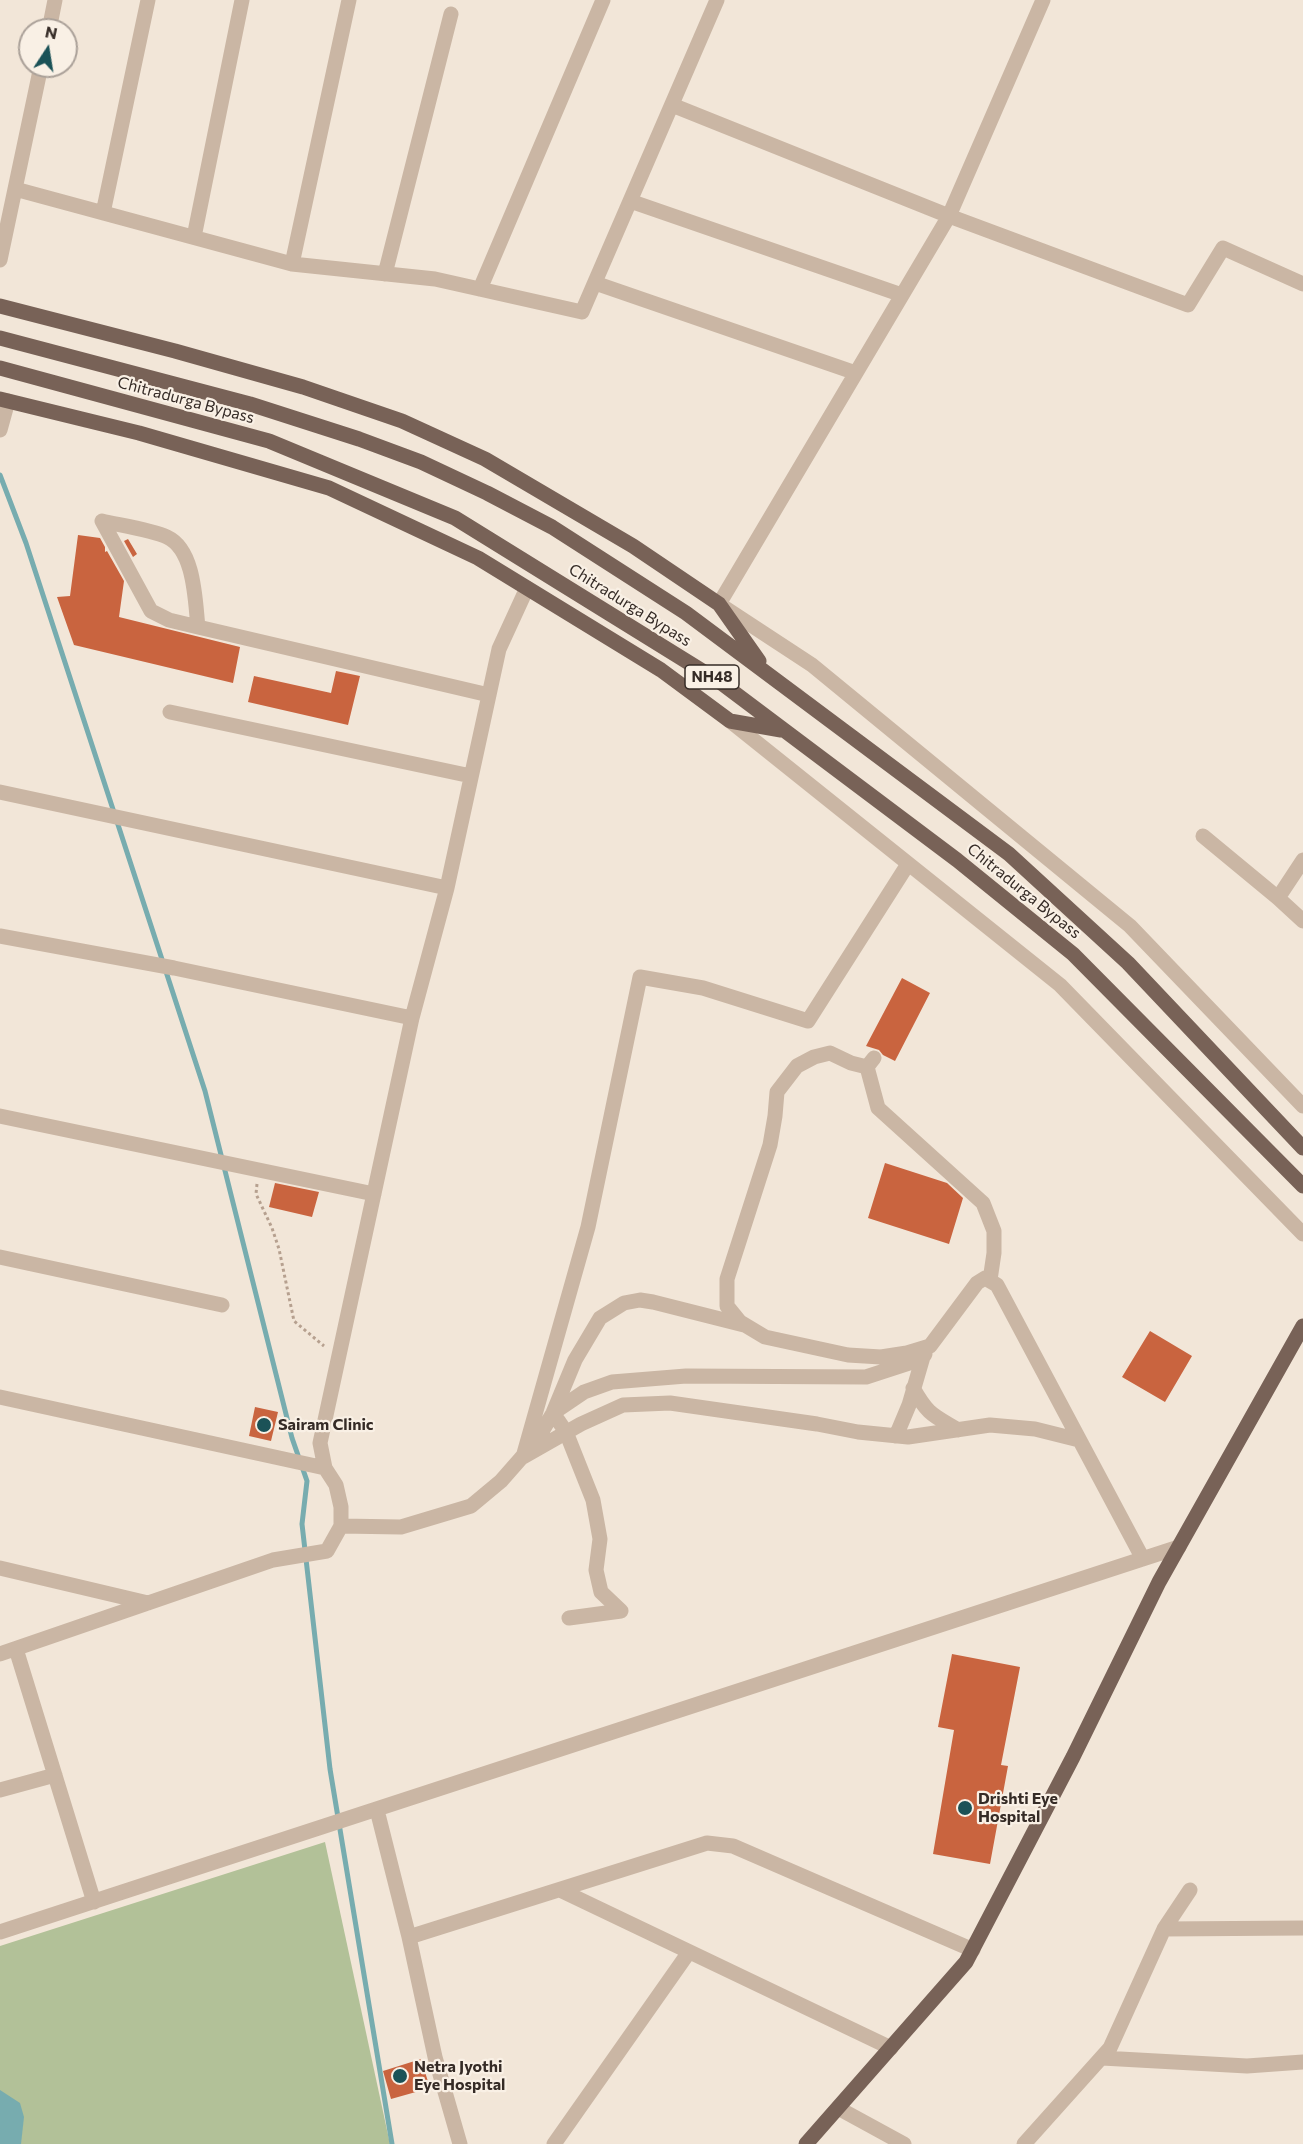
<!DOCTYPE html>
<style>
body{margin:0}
#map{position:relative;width:1303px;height:2144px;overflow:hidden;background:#f2e6d8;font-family:Commissioner,sans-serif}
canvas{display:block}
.north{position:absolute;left:18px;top:18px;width:60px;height:60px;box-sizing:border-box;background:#f9f0e5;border:2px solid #aba199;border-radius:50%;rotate:12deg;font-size:16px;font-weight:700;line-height:24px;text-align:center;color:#352b26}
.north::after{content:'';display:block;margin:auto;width:21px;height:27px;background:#1b5257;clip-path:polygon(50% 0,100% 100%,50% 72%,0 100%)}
</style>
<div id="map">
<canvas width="1303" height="2144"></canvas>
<div class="north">N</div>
</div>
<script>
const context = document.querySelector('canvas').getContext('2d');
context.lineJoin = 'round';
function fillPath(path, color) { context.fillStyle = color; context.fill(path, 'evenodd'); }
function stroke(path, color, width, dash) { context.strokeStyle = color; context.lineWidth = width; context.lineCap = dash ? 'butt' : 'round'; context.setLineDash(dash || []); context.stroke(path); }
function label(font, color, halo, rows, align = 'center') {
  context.font = font + ' Commissioner,sans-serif'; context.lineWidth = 4.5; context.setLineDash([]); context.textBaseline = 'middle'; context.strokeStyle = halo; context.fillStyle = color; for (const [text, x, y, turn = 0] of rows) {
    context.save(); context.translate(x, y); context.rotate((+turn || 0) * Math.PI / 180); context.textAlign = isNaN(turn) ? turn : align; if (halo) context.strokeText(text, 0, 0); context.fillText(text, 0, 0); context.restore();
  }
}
fillPath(new Path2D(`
 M 325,1842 L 390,2144 L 0,2144 L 0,1946 Z`), '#b2c198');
fillPath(new Path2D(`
 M 0,2090 L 20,2103 L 24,2117 L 21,2144 L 0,2144 Z`), '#77acaf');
stroke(new Path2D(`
 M 0,475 L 26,543 L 205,1091 L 292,1438 L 307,1481 L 302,1524 L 330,1769 L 392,2144`), '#77acaf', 5);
fillPath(new Path2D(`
 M 78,535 L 100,538 L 105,547 L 105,552 L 107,551 L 124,581 L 119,617 L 240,647 L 233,683 L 74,645 L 57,597 L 70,596 Z
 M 128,539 L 137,554 L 133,557 L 124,541 Z
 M 336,671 L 360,676 L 348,725 L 248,702 L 254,676 L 331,693 Z
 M 902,978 L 930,993 L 895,1061 L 883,1055 L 879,1050 L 866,1046 Z
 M 885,1163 L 947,1183 L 963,1198 L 949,1244 L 868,1218 Z
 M 275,1183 L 319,1192 L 312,1217 L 269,1207 Z
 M 1150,1331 L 1192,1356 L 1165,1402 L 1122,1377 Z
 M 255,1407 L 278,1412 L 271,1441 L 249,1436 Z
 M 952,1654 L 1020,1667 L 1001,1765 L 1008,1766 L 990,1864 L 933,1854 L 954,1730 L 938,1727 Z
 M 421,2059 L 430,2088 L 391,2099 L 383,2071 Z`), '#c9643f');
stroke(new Path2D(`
 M 257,1184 L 256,1194 L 272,1228 L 279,1249 L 294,1321 L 324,1346`), '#b6a08f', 3, [3, 3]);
stroke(new Path2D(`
 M 1043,0 L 949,216 L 1188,305 L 1223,248 L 1303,284
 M 49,30 L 55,0
 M 672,105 L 949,216 L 719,604 L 812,665 L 1130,926 L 1303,1106
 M 15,189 L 292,264 L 435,279 L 582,312 L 717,0
 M 630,201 L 902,295
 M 103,213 L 148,0
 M 194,237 L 242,0
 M 0,260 L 41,66
 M 292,264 L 349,0
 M 385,274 L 451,14
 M 595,283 L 856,373
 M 480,289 L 603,0
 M 0,430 L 8,401
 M 198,627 L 169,620 L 151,611 L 102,521 C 119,525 152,530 167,537 C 195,550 195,601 198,627 L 489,695
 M 170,712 L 471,776
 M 730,721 L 1060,985 L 1303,1234
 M 0,792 L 447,888
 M 1203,836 L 1278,898 L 1303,921
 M 1278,898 L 1303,860
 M 0,936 L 174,968 L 412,1018
 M 874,1058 L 867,1067 L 851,1063 L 830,1053 L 814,1057 L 797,1066 L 777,1092 L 775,1116 L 770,1145 L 727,1279 L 727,1306 L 740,1322 L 765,1337 L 848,1355 L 881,1357 L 907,1353 L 930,1346 L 977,1283 L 985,1278 L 997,1285 L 1143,1559
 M 867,1067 L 878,1108 L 983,1203 L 994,1231 L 994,1253 L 990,1280
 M 0,1116 L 374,1194
 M 0,1257 L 222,1305
 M 913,1388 C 928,1415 933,1415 958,1430
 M 0,1397 L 325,1468
 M 896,1436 L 909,1405 L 923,1357
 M 523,1457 L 588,1227 L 640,977 L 703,988 L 808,1021 L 908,864
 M 523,1457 L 581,1424 L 623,1405 L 670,1403 L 817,1424 L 858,1432 L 908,1437 L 990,1425 L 1035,1429 L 1079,1440
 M 341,1526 L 401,1527 L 471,1506 L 501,1481 L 537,1440 L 553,1413 L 575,1360 L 600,1318 L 624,1303 L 640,1300 L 653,1302 L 744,1325
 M 0,1568 L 148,1603
 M 569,1618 L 621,1611 L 601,1592 L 596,1570 L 600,1539 L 593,1500 L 566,1432 L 553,1413 L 584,1392 L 612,1382 L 686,1376 L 866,1377 L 909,1363 L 923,1357 L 925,1354
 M 16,1649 L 94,1902
 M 0,1654 L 273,1560 L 327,1551 L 341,1526 L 341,1507 L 336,1485 L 325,1468 L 320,1443 L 412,1018 L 447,888 L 499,649 L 527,588
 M 0,1790 L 55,1775
 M 377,1810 L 409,1937
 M 560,1890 L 891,2048
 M 1164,1929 L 1303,1928
 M 0,1932 L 1179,1547
 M 1102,2058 L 1247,2066 L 1303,2062
 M 838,2108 L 904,2144
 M 460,2144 L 435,2057 L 409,1937 L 707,1843 L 733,1846 L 973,1950
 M 554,2144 L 689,1952
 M 1024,2144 L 1110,2048 L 1164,1929 L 1190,1890`), '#cab6a4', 15);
stroke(new Path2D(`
 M 0,306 L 175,351 L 303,387 L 402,421 L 485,459 L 633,546 L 719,604 L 759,661
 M 0,338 L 250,404 L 359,439 L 421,462 L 487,493 L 552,527 L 686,613 L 1009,854 L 1128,963 L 1303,1148
 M 0,368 L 269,441 L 455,518 L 720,682 L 957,860 L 1073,954 L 1303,1186
 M 0,399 L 139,433 L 329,488 L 478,558 L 661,670 L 730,721 L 781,730
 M 806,2144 L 966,1962 L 1073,1757 L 1159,1582 L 1303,1326`), '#786257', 15);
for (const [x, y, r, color] of [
 [264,1425,8,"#1b5257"],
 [965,1808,8,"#1b5257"],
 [400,2076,8,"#1b5257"]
]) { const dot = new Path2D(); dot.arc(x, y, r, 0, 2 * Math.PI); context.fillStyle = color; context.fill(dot); stroke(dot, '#f9f0e5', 2); }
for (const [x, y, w] of [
 [712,677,54]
]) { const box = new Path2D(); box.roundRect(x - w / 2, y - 12, w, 24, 4.5); context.fillStyle = '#f9f0e5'; context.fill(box); stroke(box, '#352b26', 1.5); }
label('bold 15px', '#352b26', null, [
 ["NH48",712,677]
]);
label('16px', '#352b26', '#f9f0e5', [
 ["Chitradurga Bypass",186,400,15],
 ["Chitradurga Bypass",630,605,32],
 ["Chitradurga Bypass",1024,891,39]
]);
label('bold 16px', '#352b26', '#f9f0e5', [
 ["Sairam Clinic",278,1425],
 ["Drishti Eye",978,1799],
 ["Hospital",978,1817],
 ["Netra Jyothi",414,2067],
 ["Eye Hospital",414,2085]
], 'left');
</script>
